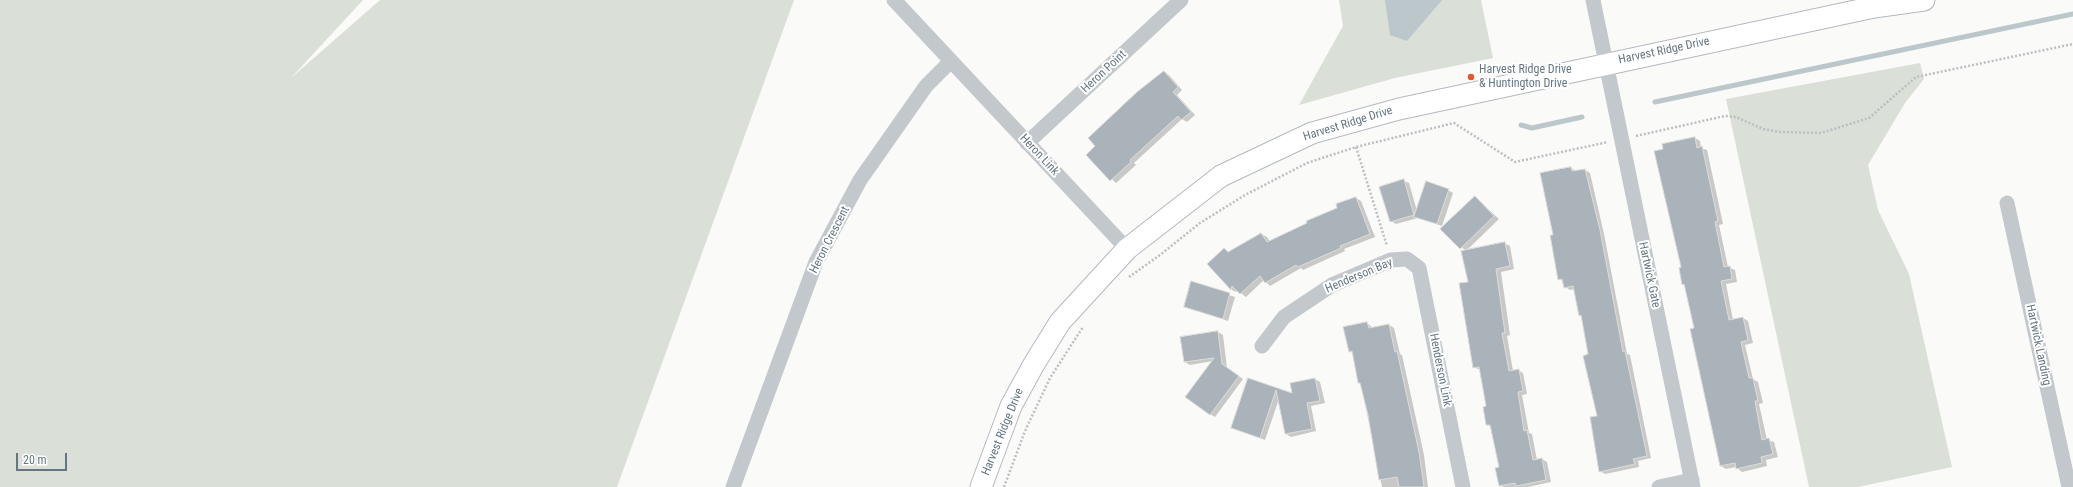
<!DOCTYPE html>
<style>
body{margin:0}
#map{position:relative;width:2073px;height:487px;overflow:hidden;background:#fafaf8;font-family:"Roboto Condensed",sans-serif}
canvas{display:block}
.scale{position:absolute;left:16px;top:453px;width:51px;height:18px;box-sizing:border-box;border:2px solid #657683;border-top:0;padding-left:5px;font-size:12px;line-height:14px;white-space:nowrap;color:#657683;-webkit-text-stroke:3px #fff;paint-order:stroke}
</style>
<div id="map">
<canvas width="2073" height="487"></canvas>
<div class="scale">20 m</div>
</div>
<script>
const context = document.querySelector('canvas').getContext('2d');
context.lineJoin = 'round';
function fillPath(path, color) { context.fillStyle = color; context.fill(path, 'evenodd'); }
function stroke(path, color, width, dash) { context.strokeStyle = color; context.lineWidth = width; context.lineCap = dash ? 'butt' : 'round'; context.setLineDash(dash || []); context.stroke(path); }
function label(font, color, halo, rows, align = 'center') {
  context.font = font + ' "Roboto Condensed",sans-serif'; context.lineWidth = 4; context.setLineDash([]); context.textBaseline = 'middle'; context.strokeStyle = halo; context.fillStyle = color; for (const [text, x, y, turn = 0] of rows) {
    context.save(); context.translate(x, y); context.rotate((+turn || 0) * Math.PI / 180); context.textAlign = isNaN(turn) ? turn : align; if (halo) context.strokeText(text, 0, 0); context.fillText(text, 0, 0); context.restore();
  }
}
fillPath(new Path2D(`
 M 0,0 L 363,0 L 291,78 L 380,0 L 794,0 L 617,487 L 0,487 Z
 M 1339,0 L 1481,0 L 1493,58 L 1395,78 L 1299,105 L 1343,26 Z
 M 1920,63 L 1924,79 L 1905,103 L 1868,165 L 1878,210 L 1909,274 L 1952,467 L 1858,487 L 1809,487 L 1726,99 Z`), '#dadfd7');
fillPath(new Path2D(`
 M 1385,0 L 1442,0 L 1407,41 L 1390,35 Z`), '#bbc7cb');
fillPath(new Path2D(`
 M 1164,73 L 1169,75 L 1182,90 L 1177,95 L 1195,115 L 1187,122 L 1182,119 L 1134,163 L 1136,165 L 1116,183 L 1087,155 Z
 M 1695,138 L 1700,141 L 1701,148 L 1707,150 L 1723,224 L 1719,225 L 1728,267 L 1735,270 L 1737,282 L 1726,284 L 1733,320 L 1743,318 L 1748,321 L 1753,343 L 1745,345 L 1753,379 L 1758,382 L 1763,403 L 1759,404 L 1767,440 L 1774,442 L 1778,457 L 1766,460 L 1767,466 L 1742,472 L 1736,467 L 1726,469 L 1721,466 L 1691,330 L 1695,329 L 1686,286 L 1683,284 L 1682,268 Z
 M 1571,168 L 1576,171 L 1585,170 L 1590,173 L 1604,234 L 1627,354 L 1630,355 L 1651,458 L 1638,461 L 1639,467 L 1605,474 L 1600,471 L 1598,416 L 1583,316 L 1580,315 L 1575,289 L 1570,290 L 1565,287 L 1564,282 L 1559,279 L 1554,235 Z
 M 1404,181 L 1409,183 L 1417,211 L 1448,190 L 1453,193 L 1442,226 L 1418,218 L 1396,224 L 1391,221 Z
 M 1475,197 L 1499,219 L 1466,251 L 1442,229 Z
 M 1356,198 L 1361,201 L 1375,237 L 1344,249 L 1345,251 L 1303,270 L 1301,268 L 1270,286 L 1264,280 L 1246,297 L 1237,290 L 1236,292 L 1232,290 L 1208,264 L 1224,249 L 1229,253 L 1261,234 L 1267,237 L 1270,242 L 1339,209 Z
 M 1504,243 L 1510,246 L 1514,269 L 1501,272 L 1510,335 L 1507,336 L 1513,371 L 1518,370 L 1523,373 L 1527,394 L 1522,395 L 1529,433 L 1532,434 L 1537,460 L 1542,459 L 1547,462 L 1551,482 L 1528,487 L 1503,487 L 1500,485 L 1500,468 L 1492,427 L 1487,425 L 1488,407 L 1480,370 L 1474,367 L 1469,282 Z
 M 1192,283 L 1235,297 L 1228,321 L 1185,306 Z
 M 1367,323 L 1373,328 L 1389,325 L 1394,328 L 1400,354 L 1402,355 L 1424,455 L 1428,487 L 1382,487 L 1361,384 L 1359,382 L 1353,353 L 1349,351 Z
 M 1218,332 L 1223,335 L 1227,368 L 1243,379 L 1215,417 L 1210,414 L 1213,361 L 1190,365 L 1185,362 Z
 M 1248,379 L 1294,395 L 1315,379 L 1320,382 L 1325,403 L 1311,406 L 1316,431 L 1291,437 L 1286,434 L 1279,399 L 1265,440 L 1232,428 Z`), '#0003');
stroke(new Path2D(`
 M 1655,102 L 2073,14
 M 1521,125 L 1532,128 L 1582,117`), '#bbc7cb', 5);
const building = new Path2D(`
 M 1164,71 L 1178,87 L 1173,92 L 1191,112 L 1181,120 L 1178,116 L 1130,160 L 1131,162 L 1110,181 L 1086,155 L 1095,146 L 1088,138 L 1137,92 Z
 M 1695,137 L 1697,148 L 1702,146 L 1718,221 L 1715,222 L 1724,267 L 1730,266 L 1732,279 L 1721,281 L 1729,320 L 1743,317 L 1748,340 L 1741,342 L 1749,378 L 1753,378 L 1758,401 L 1755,401 L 1762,440 L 1769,438 L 1773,454 L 1761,457 L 1762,463 L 1736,469 L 1735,463 L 1720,466 L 1690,329 L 1694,328 L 1684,284 L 1682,285 L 1679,268 L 1681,267 L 1654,151 L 1663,149 L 1662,144 Z
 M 1571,167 L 1572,171 L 1585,169 L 1600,230 L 1623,352 L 1625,351 L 1647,456 L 1633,459 L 1635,464 L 1599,472 L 1590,417 L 1597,416 L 1583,356 L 1588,354 L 1581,315 L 1579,316 L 1573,286 L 1564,288 L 1562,279 L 1558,280 L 1550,235 L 1553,235 L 1540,173 Z
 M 1404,179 L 1414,215 L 1390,222 L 1379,187 Z
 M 1426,181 L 1449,189 L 1437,224 L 1414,217 Z
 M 1475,196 L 1494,216 L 1460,249 L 1440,229 Z
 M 1356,197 L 1370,234 L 1340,246 L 1341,248 L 1298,267 L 1296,265 L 1265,283 L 1260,276 L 1240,294 L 1232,286 L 1231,290 L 1207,264 L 1224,248 L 1228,252 L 1261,233 L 1267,242 L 1307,223 L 1306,221 L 1337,208 L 1336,204 Z
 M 1505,242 L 1510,266 L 1496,269 L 1505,333 L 1502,333 L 1509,371 L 1519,369 L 1523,391 L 1518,392 L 1524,431 L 1527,430 L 1533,460 L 1542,458 L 1546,480 L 1516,486 L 1515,483 L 1499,486 L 1495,468 L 1499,467 L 1490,425 L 1486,425 L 1483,407 L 1486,406 L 1479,367 L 1473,368 L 1459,283 L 1468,282 L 1461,251 Z
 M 1191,281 L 1230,293 L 1223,319 L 1184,307 Z
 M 1367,322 L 1369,328 L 1389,324 L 1395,352 L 1397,351 L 1419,452 L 1424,487 L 1399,487 L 1397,477 L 1379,480 L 1368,415 L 1360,383 L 1358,383 L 1352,351 L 1349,352 L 1343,327 Z
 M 1218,331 L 1222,364 L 1239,376 L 1210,415 L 1185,397 L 1214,358 L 1184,362 L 1180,337 Z
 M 1248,378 L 1292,393 L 1290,383 L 1315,378 L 1320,401 L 1307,403 L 1312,429 L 1285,434 L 1276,390 L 1260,438 L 1231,428 Z`);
fillPath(building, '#aab3b9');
stroke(building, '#dcdcda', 1);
const secondary = new Path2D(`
 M 981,487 L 1011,406 L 1034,364 L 1060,322 L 1127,249 L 1221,176 L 1312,133 L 1399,109 L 1874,7 L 1924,0`);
stroke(secondary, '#b3babf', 23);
stroke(new Path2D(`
 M 1636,136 L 1725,116 L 1736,117 L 1763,129 L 1780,132 L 1821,133 L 1869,118 L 1916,77 L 2073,44
 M 1356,147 L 1387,246
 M 1129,277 L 1160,255 L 1200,223 L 1245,195 L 1307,163 L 1356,147 L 1454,123 L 1515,162 L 1608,142
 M 1004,487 L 1025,431 L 1050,378 L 1083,327`), '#bbbfc2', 2.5, [2, 2]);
stroke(new Path2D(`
 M 894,0 L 1127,249
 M 1593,0 L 1693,487
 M 1027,143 L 1181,0
 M 2007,203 L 2069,487
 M 1262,346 L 1284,317 L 1332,285 L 1391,260 L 1407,259 L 1419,268 L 1463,487
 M 733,487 L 816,262 L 860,180 L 926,86 L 951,61
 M 1659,487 L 1692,480`), '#c3c8cc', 15);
stroke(secondary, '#fff', 21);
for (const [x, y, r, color] of [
 [1471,77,4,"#e4572e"]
]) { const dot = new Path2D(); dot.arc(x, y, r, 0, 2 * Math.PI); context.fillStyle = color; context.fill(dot); stroke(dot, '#fff', 1.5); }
label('12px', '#657683', '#fff', [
 ["Harvest Ridge Drive",1664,51,-12],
 ["Heron Point",1104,72,-43],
 ["Harvest Ridge Drive",1348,124,-17],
 ["Heron Link",1039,155,47],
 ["Heron Crescent",830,240,-63],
 ["Hartwick Gate",1649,275,78],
 ["Henderson Bay",1359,276,-23],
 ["Hartwick Landing",2038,345,78],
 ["Henderson Link",1440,370,79],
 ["Harvest Ridge Drive",1003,432,-68]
]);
label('12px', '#657683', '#fff', [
 ["Harvest Ridge Drive",1479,70],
 ["& Huntington Drive",1479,84]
], 'left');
</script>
